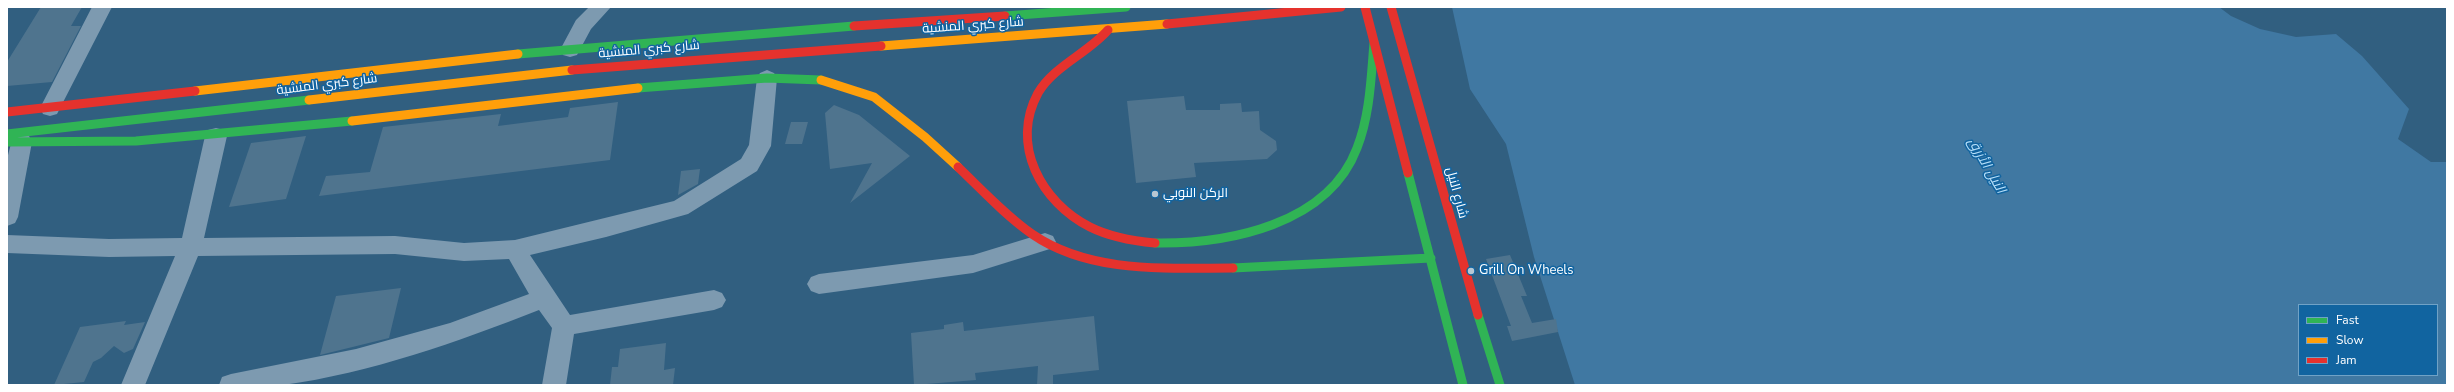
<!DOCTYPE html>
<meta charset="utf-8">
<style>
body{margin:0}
#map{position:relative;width:2454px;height:392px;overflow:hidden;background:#315f80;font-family:"Nunito Sans",sans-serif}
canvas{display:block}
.frame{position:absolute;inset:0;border:8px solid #fff;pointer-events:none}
.legend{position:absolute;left:2298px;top:304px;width:140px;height:72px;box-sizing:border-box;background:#1164a0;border:1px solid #70a2c6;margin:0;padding:5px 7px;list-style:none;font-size:12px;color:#fff}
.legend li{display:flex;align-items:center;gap:8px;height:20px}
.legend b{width:20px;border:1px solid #70a2c6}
</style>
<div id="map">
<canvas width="2454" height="392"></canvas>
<div class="frame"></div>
<ul class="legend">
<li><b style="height:5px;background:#30b455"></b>Fast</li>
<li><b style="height:5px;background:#ff9f0a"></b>Slow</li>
<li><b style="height:5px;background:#e5322d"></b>Jam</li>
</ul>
</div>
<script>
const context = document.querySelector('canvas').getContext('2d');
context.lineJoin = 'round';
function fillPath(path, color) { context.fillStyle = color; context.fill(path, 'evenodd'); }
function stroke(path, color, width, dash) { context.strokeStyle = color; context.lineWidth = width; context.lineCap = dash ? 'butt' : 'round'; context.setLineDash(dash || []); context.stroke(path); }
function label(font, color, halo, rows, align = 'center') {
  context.font = font + ' "Nunito Sans",Cairo,sans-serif'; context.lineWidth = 3; context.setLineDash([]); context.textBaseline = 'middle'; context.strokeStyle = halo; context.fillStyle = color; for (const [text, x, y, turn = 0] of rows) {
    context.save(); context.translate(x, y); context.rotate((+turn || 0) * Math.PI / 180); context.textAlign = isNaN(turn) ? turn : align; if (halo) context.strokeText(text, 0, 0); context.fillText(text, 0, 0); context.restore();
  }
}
fillPath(new Path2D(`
 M 1452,7 L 2219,7 L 2231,16 L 2260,29 L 2296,37 L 2336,34 L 2362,56 L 2409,109 L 2398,139 L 2431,162 L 2447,162 L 2447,385 L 1575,385 L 1534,257 L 1506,144 L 1470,89 ZM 2299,305 L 2437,305 L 2437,375 L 2299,375 Z`), '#4078a2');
fillPath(new Path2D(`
 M 41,7 L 82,7 L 71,26 L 81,26 L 52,82 L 7,86 L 7,62 Z
 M 1184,96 L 1186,110 L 1220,110 L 1220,104 L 1241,103 L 1242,112 L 1259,111 L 1260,130 L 1276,141 L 1277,150 L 1267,159 L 1194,163 L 1196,177 L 1136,183 L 1127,101 Z
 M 618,102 L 610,160 L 319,196 L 326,176 L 370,172 L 383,127 L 501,114 L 498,126 L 568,117 L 570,108 Z
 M 834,105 L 859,115 L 910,156 L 850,203 L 872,163 L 830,169 L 825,113 Z
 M 791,122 L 808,122 L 802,144 L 785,144 Z
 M 306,136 L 286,199 L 229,207 L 251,143 Z
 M 700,169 L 698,184 L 678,195 L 681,171 Z
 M 1510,255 L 1527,296 L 1521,296 L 1532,323 L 1556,319 L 1558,332 L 1512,341 L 1507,326 L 1511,326 L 1486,259 Z
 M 401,288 L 389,338 L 320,355 L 336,296 Z
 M 1094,316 L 1099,370 L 1053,375 L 1053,385 L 1037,385 L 1038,366 L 975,373 L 976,380 L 914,385 L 911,333 L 944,329 L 944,325 L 963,322 L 964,331 Z
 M 126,321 L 124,325 L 145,322 L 133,349 L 124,353 L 114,346 L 101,358 L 93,362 L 84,382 L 54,385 L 80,327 Z
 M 666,343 L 664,370 L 675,368 L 673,385 L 610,385 L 612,367 L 618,367 L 620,349 Z`), '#4f748e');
fillPath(new Path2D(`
 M 92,7 L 112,7 L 57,114 L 50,116 L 43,114 L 40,108 Z
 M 589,7 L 611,7 L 591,29 L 577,55 L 570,57 L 563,55 L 560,50 L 576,20 Z
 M 767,70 L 774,73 L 777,78 L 771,146 L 757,171 L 688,214 L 606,237 L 530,255 L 570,315 L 714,290 L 722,293 L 726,300 L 722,307 L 714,310 L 574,334 L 566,385 L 542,385 L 552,328 L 539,310 C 457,342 371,373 283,385 C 262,388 240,385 219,385 L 222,377 L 231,374 L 356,349 L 450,323 L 529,294 L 509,259 L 464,261 L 395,254 L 198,256 L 145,385 L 121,385 L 175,256 L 109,257 L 7,253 L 7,235 L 109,239 L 182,238 L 205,136 L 208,130 L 216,128 L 224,130 L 227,136 L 204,238 L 395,236 L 464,243 L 515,240 L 674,201 L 741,159 L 749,145 L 757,78 L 760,73 Z
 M 21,134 L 29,136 L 32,142 L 18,217 L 15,223 L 7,226 L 7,159 L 13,136 Z
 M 1045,233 L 1053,236 L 1056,242 L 1053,248 L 973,273 L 819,294 L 811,291 L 807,284 L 811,277 L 819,274 L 973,255 Z`), '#7d9ab0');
stroke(new Path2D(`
 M 1005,16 L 1126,7
 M 518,54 L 854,26
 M 638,88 L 767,78 L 821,80
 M 7,134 L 309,100
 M 7,142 L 136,141 L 352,121
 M 1408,173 L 1463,385
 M 1155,243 C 1228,244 1328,225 1357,148 C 1370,115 1371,78 1374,43
 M 1233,268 L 1431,258
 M 1478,315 L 1500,385`), '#30b455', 9);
stroke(new Path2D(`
 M 881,46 L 1167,24
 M 821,80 L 874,97 L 925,137 L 958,167
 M 195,91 L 518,54
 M 309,100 L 572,70
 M 352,121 L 638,88`), '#ff9f0a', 9);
stroke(new Path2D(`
 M 1365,7 L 1408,173
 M 1391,7 L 1478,315
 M 1167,24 L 1341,7
 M 854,26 L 1005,16
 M 1108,30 C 1088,53 1054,66 1038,93 C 1010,145 1041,202 1090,227 C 1110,237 1133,241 1155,243
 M 572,70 L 881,46
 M 7,112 L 195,91
 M 958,167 C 982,190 1005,215 1032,234 C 1090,274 1167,268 1233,268`), '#e5322d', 9);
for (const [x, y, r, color] of [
 [1155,194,4,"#b7c7d3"],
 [1471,271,4,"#b7c7d3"]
]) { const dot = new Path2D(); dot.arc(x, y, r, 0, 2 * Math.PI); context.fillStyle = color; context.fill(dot); stroke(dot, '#1164a0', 1.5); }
label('13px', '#fff', '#1164a0', [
 ["شارع كبري المنشية",973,26,-4],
 ["شارع كبري المنشية",649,50,-5],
 ["شارع كبري المنشية",327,85,-7],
 ["شارع النيل",1456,193,75]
]);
label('13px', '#fff', '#1164a0', [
 ["الركن النوبي",1163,194],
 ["Grill On Wheels",1479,271]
], 'left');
label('italic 14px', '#b9e1fb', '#1164a0', [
 ["النيل الأزرق",1986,166,60]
]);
</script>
